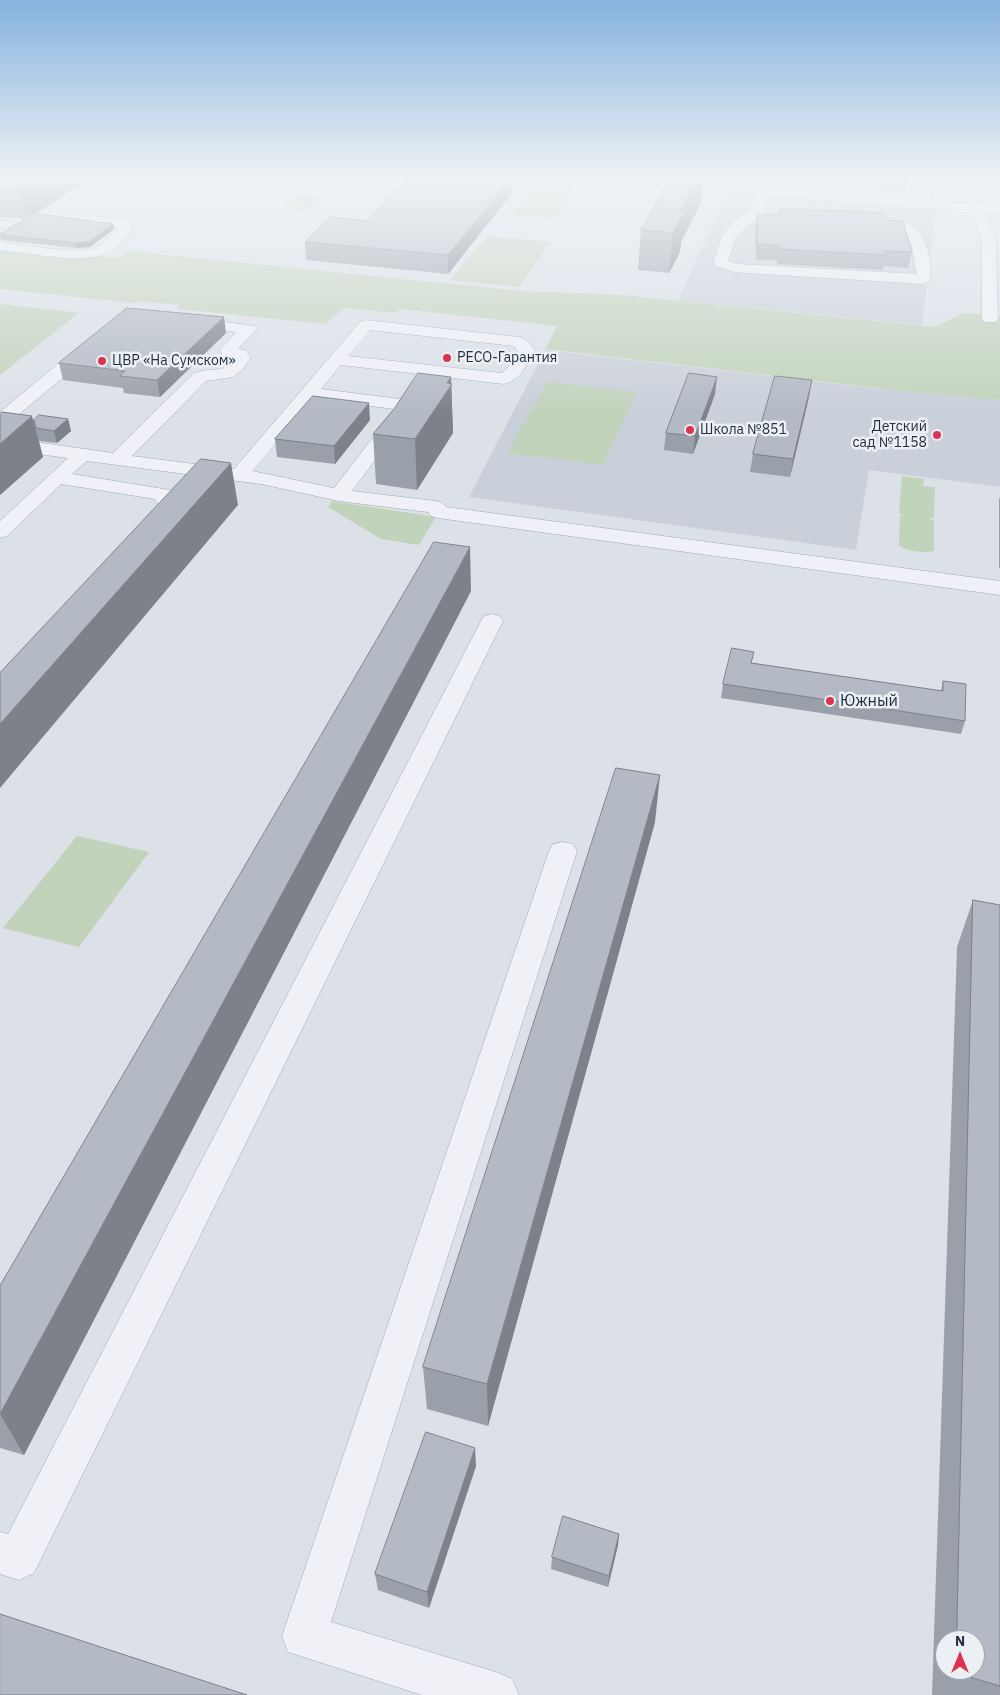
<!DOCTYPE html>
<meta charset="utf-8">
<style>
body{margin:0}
#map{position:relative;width:1000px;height:1695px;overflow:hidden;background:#dce1e8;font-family:"IBM Plex Sans",sans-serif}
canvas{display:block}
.north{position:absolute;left:935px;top:1630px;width:50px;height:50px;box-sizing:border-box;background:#ebf0f5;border:1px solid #9ba3ac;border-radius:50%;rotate:0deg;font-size:14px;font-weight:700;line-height:20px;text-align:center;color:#242f3f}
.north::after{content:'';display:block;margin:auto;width:18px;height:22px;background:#db3350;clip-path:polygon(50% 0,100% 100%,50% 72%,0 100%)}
</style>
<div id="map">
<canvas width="1000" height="1695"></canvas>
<div class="north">N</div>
</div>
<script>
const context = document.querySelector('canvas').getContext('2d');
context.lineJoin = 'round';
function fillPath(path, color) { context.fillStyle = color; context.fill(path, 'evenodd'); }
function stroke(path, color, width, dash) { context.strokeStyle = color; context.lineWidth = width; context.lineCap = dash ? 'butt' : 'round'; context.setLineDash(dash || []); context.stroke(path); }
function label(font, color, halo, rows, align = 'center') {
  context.font = font + ' "IBM Plex Sans",sans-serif'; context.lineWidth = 5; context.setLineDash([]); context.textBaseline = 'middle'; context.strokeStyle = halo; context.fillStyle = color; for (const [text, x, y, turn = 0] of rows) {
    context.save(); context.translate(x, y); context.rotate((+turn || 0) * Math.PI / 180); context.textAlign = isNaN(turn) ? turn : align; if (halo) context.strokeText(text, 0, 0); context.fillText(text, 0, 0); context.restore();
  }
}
fillPath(new Path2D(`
 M 728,192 L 935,210 L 922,325 L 678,300 Z
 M 545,350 L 882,389 L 883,386 L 1000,400 L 1000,487 L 869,470 L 856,550 L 469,497 Z`), '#cad0da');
fillPath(new Path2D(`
 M 535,188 L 574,192 L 555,219 L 513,214 Z
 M 300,194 L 324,197 L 306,212 L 283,209 Z
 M 783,198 L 864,205 L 862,217 L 780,210 Z
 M 487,236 L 551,242 L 519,287 L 450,280 Z
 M 0,247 L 118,258 L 128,251 L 521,291 L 624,295 L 935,327 L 964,313 L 1000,316 L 1000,400 L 903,391 L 545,349 L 557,326 L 400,309 L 396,313 L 344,308 L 325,324 L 177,309 L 180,305 L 139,301 L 134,303 L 0,289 Z
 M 0,304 L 79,313 L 0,375 Z
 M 547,382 L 637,392 L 603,465 L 507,453 Z
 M 902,476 L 924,479 L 923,486 L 935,487 L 934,518 L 928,518 L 934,521 L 934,551 C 922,553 910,552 899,546 L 900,516 L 905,515 L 899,514 Z
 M 332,501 L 436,517 L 419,545 L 381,539 L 328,507 Z
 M 77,836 L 149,852 L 79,947 L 3,928 Z`), '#c2d3bc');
const minor = new Path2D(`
 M 101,176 L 93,181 L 87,177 L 87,176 Z
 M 590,176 L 644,176 L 917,200 L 922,176 L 934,176 L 930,201 L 1000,207 L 1000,215 L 986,214 L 996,240 L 998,319 L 996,322 L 984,322 L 982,319 L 982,240 L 972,213 L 770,195 L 762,213 L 793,214 L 800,218 L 793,222 L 752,221 L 736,237 L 728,261 L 736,264 L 917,274 L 911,244 L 906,233 C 894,226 868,230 861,222 C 868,213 908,221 916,228 C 926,236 936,272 928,282 L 923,284 L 734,272 L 715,266 L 713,263 L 722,236 L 735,220 L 750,210 L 757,194 L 596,180 Z
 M 53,212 L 123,219 L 128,220 L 133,228 C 125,239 115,251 101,255 C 76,263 27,253 0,250 L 0,242 C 21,244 76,255 95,248 C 104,244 112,236 119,228 L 48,219 L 46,216 L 48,213 Z
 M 0,220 L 21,223 L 23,226 L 16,230 L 0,228 Z
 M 189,317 L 255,326 L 257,329 L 238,349 L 245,350 L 251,357 L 243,369 L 233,377 L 206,381 L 132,456 L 234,469 L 360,322 L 366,320 L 519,337 L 525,339 L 535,350 C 527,364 521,380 504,384 L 341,365 L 321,389 L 407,400 L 413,401 L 416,405 L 352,491 L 436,501 L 443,503 L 446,507 L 1000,581 L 1000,595 L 438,518 L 431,516 L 428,512 L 339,501 L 261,484 L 87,461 L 72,474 L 170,490 L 179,507 C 170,520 160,535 144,531 L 141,527 L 159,506 L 155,499 L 61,484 L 7,536 L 0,538 L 0,521 L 68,458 L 0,449 L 0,437 L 113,453 L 194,373 L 207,370 L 222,369 L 234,358 L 223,356 L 220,350 L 236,332 L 183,325 L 181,322 L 183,319 ZM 370,330 L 514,346 L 518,351 L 507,369 L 501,373 L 348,356 ZM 313,399 L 395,409 L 334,488 L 252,471 Z
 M 89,342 L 95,343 L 97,347 L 95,351 L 6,425 L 0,426 L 0,412 L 83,343 Z
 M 492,614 L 500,616 L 503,621 L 34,1573 L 19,1580 L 0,1574 L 0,1532 L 8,1534 L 481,621 L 484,616 Z
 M 563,842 L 573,844 L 577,851 L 331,1622 L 496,1672 L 512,1679 L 519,1695 L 422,1695 L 288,1652 L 282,1636 L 549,851 L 553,844 Z`);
stroke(minor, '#a1a8b2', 1);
fillPath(minor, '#eff1f6');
fillPath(new Path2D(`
 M 0,176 L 87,180 L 35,214 L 113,224 L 114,229 L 90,247 L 76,248 L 1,240 L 0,234 L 23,222 L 23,219 L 0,217 Z
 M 475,176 L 578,176 L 571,187 L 513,183 L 513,192 L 448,274 L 306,260 L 305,242 L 367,221 Z
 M 880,176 L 907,176 L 904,192 L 877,189 Z
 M 701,203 L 681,242 L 680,252 L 669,273 L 638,270 L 641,230 Z
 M 780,209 L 886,220 L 912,252 L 908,268 L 884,266 L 883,270 L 777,264 L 777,260 L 756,260 L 755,229 L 757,214 L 779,215 Z
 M 226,333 L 160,397 L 124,393 L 123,388 L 63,380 L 59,363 Z
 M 451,377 L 453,433 L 417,490 L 376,484 L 373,434 Z
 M 715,394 L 693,454 L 664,450 L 666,433 Z
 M 809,397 L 790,477 L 750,472 L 753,454 Z
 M 0,414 L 34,420 L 68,419 L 71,431 L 57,443 L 39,441 L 43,457 L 0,495 Z
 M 370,420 L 335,464 L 277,457 L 275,439 Z
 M 1000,496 L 1000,568 L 999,568 L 999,500 Z
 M 471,591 L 24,1455 L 0,1448 L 0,1286 Z
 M 752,663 L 941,691 L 943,681 L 965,721 L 961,734 L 721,698 L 723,684 Z
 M 655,822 L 488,1426 L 427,1409 L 423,1367 Z
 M 973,900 L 1000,905 L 1000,1695 L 932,1695 L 957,947 ZM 945,1640 L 975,1640 L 975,1670 L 945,1670 Z
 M 476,1466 L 429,1608 L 378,1590 L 375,1574 Z
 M 619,1534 L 618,1545 L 608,1587 L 551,1569 L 552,1557 Z`), '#9aa0a9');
fillPath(new Path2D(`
 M 39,176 L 87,176 L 87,180 L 26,220 L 19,189 Z
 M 514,176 L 513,192 L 448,274 L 448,255 Z
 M 572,176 L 578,176 L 571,187 Z
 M 699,176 L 704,176 L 701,203 L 681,242 L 680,252 L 669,273 L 673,233 L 679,212 Z
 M 113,224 L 114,229 L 90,247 L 76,248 L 75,243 Z
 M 224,317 L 226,333 L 160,397 L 157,380 Z
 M 451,377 L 453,433 L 417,490 L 415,439 L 447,383 Z
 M 717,377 L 715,394 L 693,454 L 695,436 Z
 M 812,380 L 809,397 L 790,477 L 793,459 Z
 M 369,403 L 370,420 L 335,464 L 334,446 Z
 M 32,416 L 43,457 L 0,495 L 0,444 Z
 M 68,419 L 71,431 L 57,443 L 54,431 Z
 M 231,463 L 238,505 L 0,788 L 0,724 Z
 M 470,547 L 471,591 L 24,1455 L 0,1414 Z
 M 660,775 L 655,822 L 488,1426 L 487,1384 Z
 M 475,1448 L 476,1466 L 429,1608 L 427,1592 Z
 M 619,1534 L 618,1545 L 608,1587 L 609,1576 Z`), '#7d828a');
const building = new Path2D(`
 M 0,176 L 39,176 L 19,189 L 0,187 Z
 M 411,176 L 475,177 L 475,176 L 513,176 L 448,255 L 305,242 L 331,217 L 367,221 Z
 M 672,176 L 699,176 L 679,212 L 684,213 L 673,233 L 641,230 Z
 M 780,209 L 884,213 L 886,220 L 903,221 L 912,252 L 885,251 L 886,255 L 779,249 L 779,245 L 757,244 L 757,214 L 780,215 Z
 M 32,213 L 113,224 L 89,242 L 75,243 L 0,235 L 12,226 L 23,222 L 23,219 Z
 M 127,308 L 224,317 L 157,380 L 120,376 L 125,371 L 59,363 Z
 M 418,373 L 451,377 L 447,383 L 452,384 L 415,439 L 373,434 L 394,409 Z
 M 689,373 L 717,377 L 706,407 L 695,436 L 666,433 Z
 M 775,376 L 812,380 L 793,459 L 753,454 Z
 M 313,396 L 369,403 L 334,446 L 275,439 Z
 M 2,412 L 32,416 L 0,444 L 0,414 Z
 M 39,415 L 68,419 L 54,431 L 36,428 L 34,420 Z
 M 201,459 L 231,463 L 0,724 L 0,673 Z
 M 434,542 L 470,547 L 0,1414 L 0,1286 Z
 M 732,648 L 754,652 L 751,663 L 943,691 L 943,681 L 966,684 L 965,721 L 723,684 Z
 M 616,768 L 660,775 L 487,1384 L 423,1367 Z
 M 973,900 L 1000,905 L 1000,1686 L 956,1673 L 956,1670 L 975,1670 L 975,1640 L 957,1640 Z
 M 426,1432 L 475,1448 L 427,1592 L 375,1574 Z
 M 563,1516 L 619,1534 L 609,1576 L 552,1557 Z
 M 0,1614 L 247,1695 L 0,1695 Z`);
fillPath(building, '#b3bac5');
stroke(building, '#7d828a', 1);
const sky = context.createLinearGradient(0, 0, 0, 414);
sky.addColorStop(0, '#86b2dd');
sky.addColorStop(0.43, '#eff2f5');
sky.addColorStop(1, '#eff2f500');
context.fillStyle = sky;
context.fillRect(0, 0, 1000, 414);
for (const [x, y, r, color] of [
 [447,358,5,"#db3350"],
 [102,361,5,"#db3350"],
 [690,430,5,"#db3350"],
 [937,435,5,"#db3350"],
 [830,701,5,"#db3350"]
]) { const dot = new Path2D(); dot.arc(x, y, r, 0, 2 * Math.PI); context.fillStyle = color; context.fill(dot); stroke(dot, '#ebf0f5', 2); }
label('14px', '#242f3f', '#ebf0f5', [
 ["РЕСО-Гарантия",457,358],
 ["ЦВР «На Сумском»",112,361],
 ["Детский",927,427,"right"],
 ["сад №1158",927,443,"right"],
 ["Школа №851",700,430]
], 'left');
label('16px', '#242f3f', '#ebf0f5', [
 ["Южный",840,701]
], 'left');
</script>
